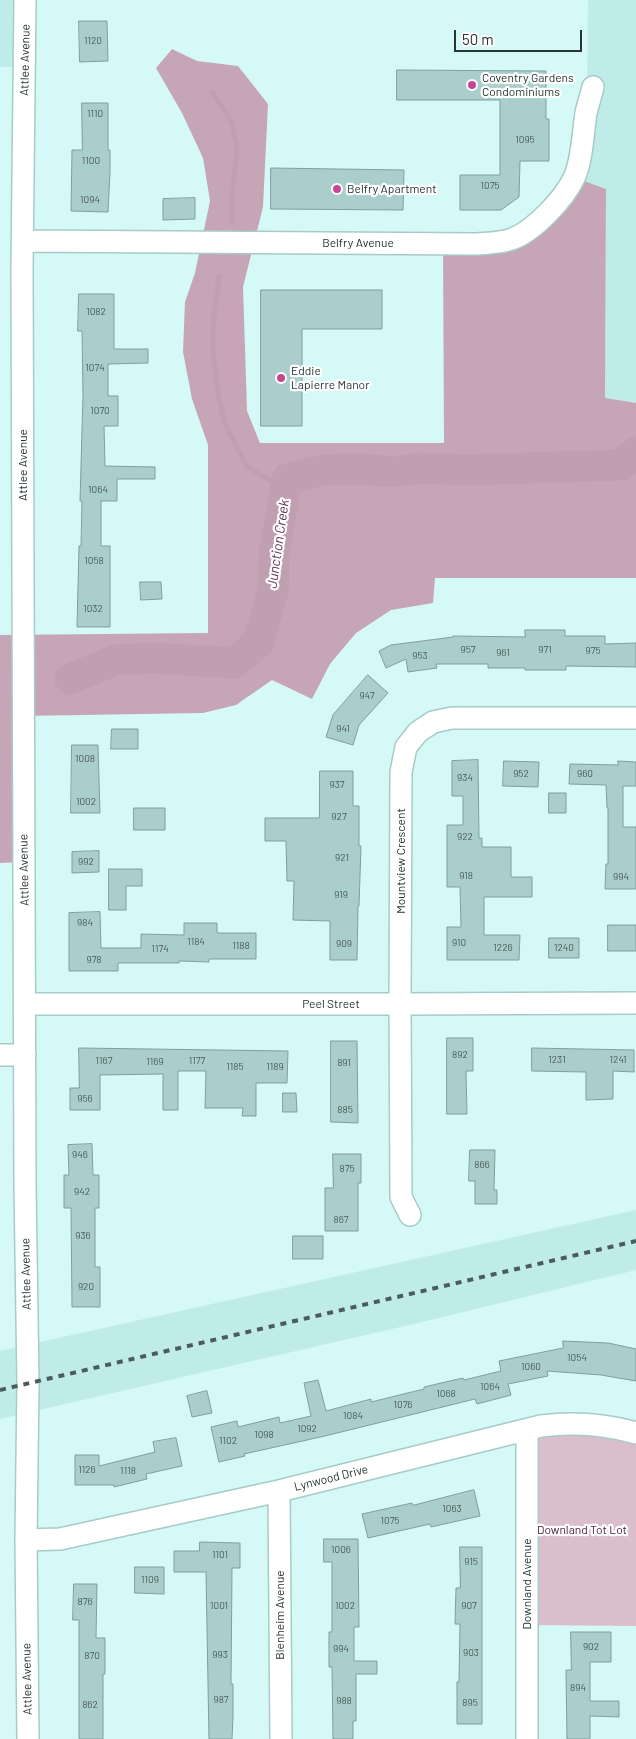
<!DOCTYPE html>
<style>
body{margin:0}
#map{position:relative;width:636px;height:1739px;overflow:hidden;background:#d4f9f6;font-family:Barlow,sans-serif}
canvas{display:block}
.scale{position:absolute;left:454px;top:30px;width:128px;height:22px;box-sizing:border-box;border:2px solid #273534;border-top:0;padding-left:6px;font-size:15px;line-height:18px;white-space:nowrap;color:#273534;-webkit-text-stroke:4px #fff;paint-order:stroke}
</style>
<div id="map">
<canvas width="636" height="1739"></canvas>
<div class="scale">50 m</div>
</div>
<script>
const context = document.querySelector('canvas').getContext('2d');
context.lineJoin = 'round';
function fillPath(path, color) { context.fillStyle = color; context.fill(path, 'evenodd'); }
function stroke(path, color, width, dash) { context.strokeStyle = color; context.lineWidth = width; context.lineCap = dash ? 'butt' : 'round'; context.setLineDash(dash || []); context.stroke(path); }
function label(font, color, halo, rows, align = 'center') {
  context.font = font + ' Barlow,sans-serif'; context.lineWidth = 4.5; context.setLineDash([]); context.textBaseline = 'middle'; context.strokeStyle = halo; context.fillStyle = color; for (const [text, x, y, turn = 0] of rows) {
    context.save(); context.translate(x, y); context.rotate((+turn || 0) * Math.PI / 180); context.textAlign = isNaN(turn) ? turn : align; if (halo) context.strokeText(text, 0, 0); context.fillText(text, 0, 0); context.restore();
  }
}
fillPath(new Path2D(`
 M 0,0 L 15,0 L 15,67 L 0,67 Z
 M 588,0 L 636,0 L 636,403 L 605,399 L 606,189 L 576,178 L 587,112 Z
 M 636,1210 L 636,1270 L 418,1323 L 0,1419 L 0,1351 Z`), '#bfece8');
fillPath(new Path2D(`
 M 529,1432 L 636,1436 L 636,1626 L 529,1625 Z`), '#dbbecc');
fillPath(new Path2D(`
 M 172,49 L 197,61 L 238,66 L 268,104 L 263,207 L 243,287 L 247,411 L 260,443 L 444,443 L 443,245 L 495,244 L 576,178 L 606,189 L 605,398 L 636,403 L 636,578 L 435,578 L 433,603 L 391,610 L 356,633 L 330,664 L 312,699 L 272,680 L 236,705 L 203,713 L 22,716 L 23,862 L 0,863 L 0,635 L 208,633 L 208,445 L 192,399 L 183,352 L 185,302 L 195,273 L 210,201 L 203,158 L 182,113 L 156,68 Z`), '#c6a6b6');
stroke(new Path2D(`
 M 212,92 L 232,123 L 237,150 L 233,185 L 232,222
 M 219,276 L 213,324 L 213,353 L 217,387 L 224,422 L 247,467 L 286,489`), '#bf9fb0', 5);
stroke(new Path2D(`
 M 70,679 L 116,660 L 153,658 L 234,663 L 258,643 L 273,591 L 274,555 L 287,479 L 323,470 L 358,469 L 393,472 L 421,468 L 466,470 L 620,465 L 636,452`), '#bf9fb0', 31);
const building = new Path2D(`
 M 79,21 L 107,21 L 108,61 L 80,62 Z
 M 397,70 L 546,71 L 546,119 L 549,119 L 549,161 L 520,161 L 519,197 L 501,210 L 460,210 L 460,175 L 500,175 L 500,100 L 397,100 Z
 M 82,103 L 108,103 L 108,150 L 110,150 L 110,172 L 108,212 L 71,211 L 72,150 L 82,150 Z
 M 271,168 L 404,170 L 403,210 L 271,209 Z
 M 195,198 L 195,219 L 163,220 L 163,199 Z
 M 261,290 L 382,290 L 382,329 L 302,329 L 302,426 L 261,426 Z
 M 79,294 L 114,294 L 114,349 L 148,349 L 148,363 L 108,364 L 108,396 L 118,396 L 118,426 L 104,426 L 105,466 L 155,467 L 155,479 L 117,479 L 117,501 L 101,501 L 101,546 L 110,546 L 110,627 L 77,627 L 79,546 L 81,546 L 82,501 L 80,501 L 83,396 L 82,331 L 78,331 Z
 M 140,582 L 161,582 L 162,599 L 141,600 Z
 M 525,630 L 565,630 L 565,636 L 605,636 L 605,644 L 636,643 L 636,667 L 566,666 L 566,670 L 525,670 L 525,668 L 488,668 L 488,664 L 436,664 L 437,668 L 408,672 L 406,659 L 386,668 L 379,651 L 391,645 L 453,637 L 453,636 L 525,637 Z
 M 368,675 L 388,693 L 359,725 L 353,745 L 326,737 L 333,715 Z
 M 112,729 L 138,729 L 138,749 L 111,749 Z
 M 72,745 L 98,745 L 100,813 L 71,813 Z
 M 478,760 L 479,838 L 482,838 L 482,847 L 511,847 L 511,877 L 532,877 L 532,897 L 484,897 L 484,935 L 520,935 L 519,960 L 447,960 L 447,927 L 461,927 L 460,887 L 447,887 L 447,825 L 463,825 L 463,796 L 452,796 L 452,761 Z
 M 504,761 L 539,762 L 538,787 L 503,786 Z
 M 618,761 L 636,762 L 636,786 L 623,786 L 623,827 L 636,827 L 636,889 L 605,889 L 606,864 L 608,864 L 608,808 L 607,808 L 606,785 L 569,784 L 570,764 L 618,765 Z
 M 320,771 L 353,771 L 353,806 L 359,806 L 359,846 L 361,846 L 359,906 L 358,906 L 357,960 L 330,960 L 330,921 L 293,920 L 294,881 L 287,881 L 286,841 L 265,841 L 265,818 L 319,818 Z
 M 549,793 L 566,793 L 566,813 L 549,813 Z
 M 134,808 L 165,808 L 165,830 L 134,830 Z
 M 99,851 L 99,872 L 72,873 L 72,852 Z
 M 109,869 L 142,869 L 142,886 L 126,886 L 126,910 L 109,910 Z
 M 100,912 L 101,948 L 141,948 L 141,934 L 184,935 L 184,923 L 217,923 L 217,933 L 256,933 L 256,959 L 209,959 L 209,962 L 179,961 L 179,963 L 118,963 L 118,971 L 69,971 L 69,913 Z
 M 608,925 L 636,925 L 636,951 L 608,951 Z
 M 549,938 L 579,938 L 579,958 L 549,958 Z
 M 447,1038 L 473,1038 L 473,1071 L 466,1071 L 467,1114 L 447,1114 Z
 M 331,1041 L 357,1041 L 358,1123 L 331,1122 Z
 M 79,1048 L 288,1051 L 287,1083 L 256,1083 L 256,1116 L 242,1116 L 243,1108 L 205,1108 L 206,1071 L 178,1071 L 178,1110 L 163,1110 L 163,1074 L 100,1075 L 100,1110 L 70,1110 L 70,1088 L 79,1088 Z
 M 532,1048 L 634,1050 L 634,1072 L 613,1071 L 613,1099 L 586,1100 L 586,1072 L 532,1071 Z
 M 283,1093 L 296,1093 L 297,1112 L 283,1112 Z
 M 92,1144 L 93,1175 L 99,1175 L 99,1208 L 95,1208 L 95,1267 L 100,1267 L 100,1307 L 72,1307 L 71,1208 L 64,1208 L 64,1175 L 69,1175 L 68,1145 Z
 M 470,1150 L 495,1150 L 494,1190 L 497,1190 L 497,1204 L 475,1204 L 475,1181 L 469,1181 Z
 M 333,1154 L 361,1154 L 361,1183 L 358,1183 L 358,1231 L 325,1231 L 325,1188 L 333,1188 Z
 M 293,1236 L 323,1236 L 323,1259 L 293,1259 Z
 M 563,1341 L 608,1343 L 636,1349 L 636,1381 L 601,1375 L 547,1371 L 548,1376 L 508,1384 L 511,1395 L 477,1404 L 475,1399 L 325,1436 L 244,1454 L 245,1456 L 219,1462 L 211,1427 L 237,1421 L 238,1427 L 279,1417 L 280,1423 L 311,1416 L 304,1383 L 318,1380 L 326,1411 L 371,1399 L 371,1402 L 424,1389 L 424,1387 L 463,1378 L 464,1380 L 501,1371 L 499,1361 L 563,1348 Z
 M 207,1391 L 212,1413 L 192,1417 L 187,1396 Z
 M 176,1438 L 182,1466 L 146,1474 L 147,1479 L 114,1487 L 114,1485 L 75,1485 L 75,1455 L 99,1455 L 99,1466 L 155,1452 L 153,1442 Z
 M 474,1490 L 480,1516 L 431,1527 L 430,1524 L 368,1538 L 362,1514 L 412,1503 L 413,1505 Z
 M 324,1539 L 358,1539 L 359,1627 L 354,1627 L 354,1661 L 377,1661 L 377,1674 L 356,1674 L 356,1721 L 353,1721 L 353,1739 L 333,1739 L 332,1667 L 329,1667 L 329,1632 L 332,1632 L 332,1562 L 324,1562 Z
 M 200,1542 L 240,1543 L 240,1568 L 232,1568 L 231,1684 L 233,1684 L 233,1716 L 232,1739 L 209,1739 L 206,1572 L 174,1572 L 174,1551 L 199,1551 Z
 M 460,1547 L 482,1547 L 482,1724 L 457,1724 L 457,1682 L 459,1682 L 460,1624 L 455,1624 L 456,1588 L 460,1588 Z
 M 135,1567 L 164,1567 L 164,1594 L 135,1593 Z
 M 74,1584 L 97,1584 L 96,1638 L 105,1638 L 105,1674 L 103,1674 L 103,1739 L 79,1739 L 79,1620 L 73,1620 Z
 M 571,1632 L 611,1632 L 611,1662 L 590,1662 L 590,1701 L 619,1701 L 619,1717 L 590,1716 L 590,1739 L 567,1739 L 566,1670 L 571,1670 Z`);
fillPath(building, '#aacecb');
stroke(building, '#7da09d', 1);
const minor = new Path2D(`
 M 25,0 L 22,268 L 25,1185 L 28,1383 L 26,1540 L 28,1739
 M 23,241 L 477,244 C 489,243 501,243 512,239 C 534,231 564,199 574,178 C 582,162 583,132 586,113 C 588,104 591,96 593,87
 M 25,1004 L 400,1004 L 636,1003
 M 0,1055 L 25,1055
 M 410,1215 L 401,1197 L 400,1004 L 401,772 L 406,747 L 418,732 L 433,722 L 452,718 L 636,718
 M 527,1430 L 527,1739
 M 279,1491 L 281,1739
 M 26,1540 L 60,1539 L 279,1491 L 541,1426 C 573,1422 605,1424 636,1433`);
stroke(minor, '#a7cbc8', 24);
stroke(minor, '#fff', 21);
stroke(new Path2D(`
 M 0,1390 L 636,1241`), '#4a5d5c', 4, [6, 6]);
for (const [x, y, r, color] of [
 [472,85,5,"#c64895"],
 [337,189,5,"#c64895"],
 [281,378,5,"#c64895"]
]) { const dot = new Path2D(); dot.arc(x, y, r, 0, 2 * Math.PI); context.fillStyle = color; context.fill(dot); stroke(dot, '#fff', 2); }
label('10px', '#485b5a', null, [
 ["1120",93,41],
 ["1110",95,114],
 ["1095",525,140],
 ["1100",91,161],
 ["1075",490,186],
 ["1094",90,200],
 ["1082",96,312],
 ["1074",95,368],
 ["1070",100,411],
 ["1064",98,490],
 ["1058",94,561],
 ["1032",93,609],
 ["957",468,650],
 ["971",545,650],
 ["975",593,651],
 ["961",503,653],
 ["953",420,656],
 ["947",367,696],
 ["941",343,729],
 ["1008",85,759],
 ["952",521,774],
 ["960",585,774],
 ["934",465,778],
 ["937",337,785],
 ["1002",86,802],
 ["927",339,817],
 ["922",465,837],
 ["921",342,858],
 ["992",86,862],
 ["918",466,876],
 ["994",621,877],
 ["919",341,895],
 ["984",85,923],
 ["1184",196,942],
 ["910",459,943],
 ["909",344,944],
 ["1188",241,946],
 ["1226",503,948],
 ["1240",564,948],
 ["1174",160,949],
 ["978",94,960],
 ["892",460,1055],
 ["1231",557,1060],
 ["1241",618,1060],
 ["1167",104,1061],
 ["1177",197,1061],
 ["1169",155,1062],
 ["891",344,1063],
 ["1185",235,1067],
 ["1189",275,1067],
 ["956",85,1099],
 ["885",345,1110],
 ["946",80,1155],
 ["866",482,1165],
 ["875",347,1169],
 ["942",82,1192],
 ["867",341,1220],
 ["936",83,1236],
 ["920",86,1287],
 ["1054",577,1358],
 ["1060",531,1367],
 ["1064",490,1387],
 ["1068",446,1394],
 ["1076",403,1405],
 ["1084",353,1416],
 ["1092",307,1429],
 ["1098",264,1435],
 ["1102",228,1441],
 ["1126",87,1470],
 ["1118",128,1471],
 ["1063",452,1509],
 ["1075",390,1521],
 ["1006",341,1550],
 ["1101",220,1555],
 ["915",471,1562],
 ["1109",150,1580],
 ["876",85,1602],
 ["1001",219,1606],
 ["1002",345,1606],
 ["907",469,1606],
 ["902",591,1647],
 ["994",341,1649],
 ["903",471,1653],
 ["993",220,1655],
 ["870",92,1656],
 ["894",578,1688],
 ["987",221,1700],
 ["988",344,1701],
 ["895",470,1703],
 ["862",90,1705]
]);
label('12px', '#273534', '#fff', [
 ["Attlee Avenue",25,60,-89],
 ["Belfry Avenue",358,243],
 ["Attlee Avenue",23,465,-90],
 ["Mountview Crescent",401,861,-90],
 ["Attlee Avenue",24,870,-91],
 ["Peel Street",331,1004],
 ["Attlee Avenue",26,1274,-91],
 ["Lynwood Drive",331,1478,-14],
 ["Downland Avenue",527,1584,-90],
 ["Blenheim Avenue",280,1615,-90],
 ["Attlee Avenue",27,1679,-91]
]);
label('12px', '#273534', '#fff', [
 ["Coventry Gardens",482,78],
 ["Condominiums",482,92],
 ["Belfry Apartment",347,189],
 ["Eddie",291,371],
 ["Lapierre Manor",291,385]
], 'left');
label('12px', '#4e233c', '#fff', [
 ["Downland Tot Lot",582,1530]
]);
label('italic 14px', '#663952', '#fff', [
 ["Junction Creek",278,544,-82]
]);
</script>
